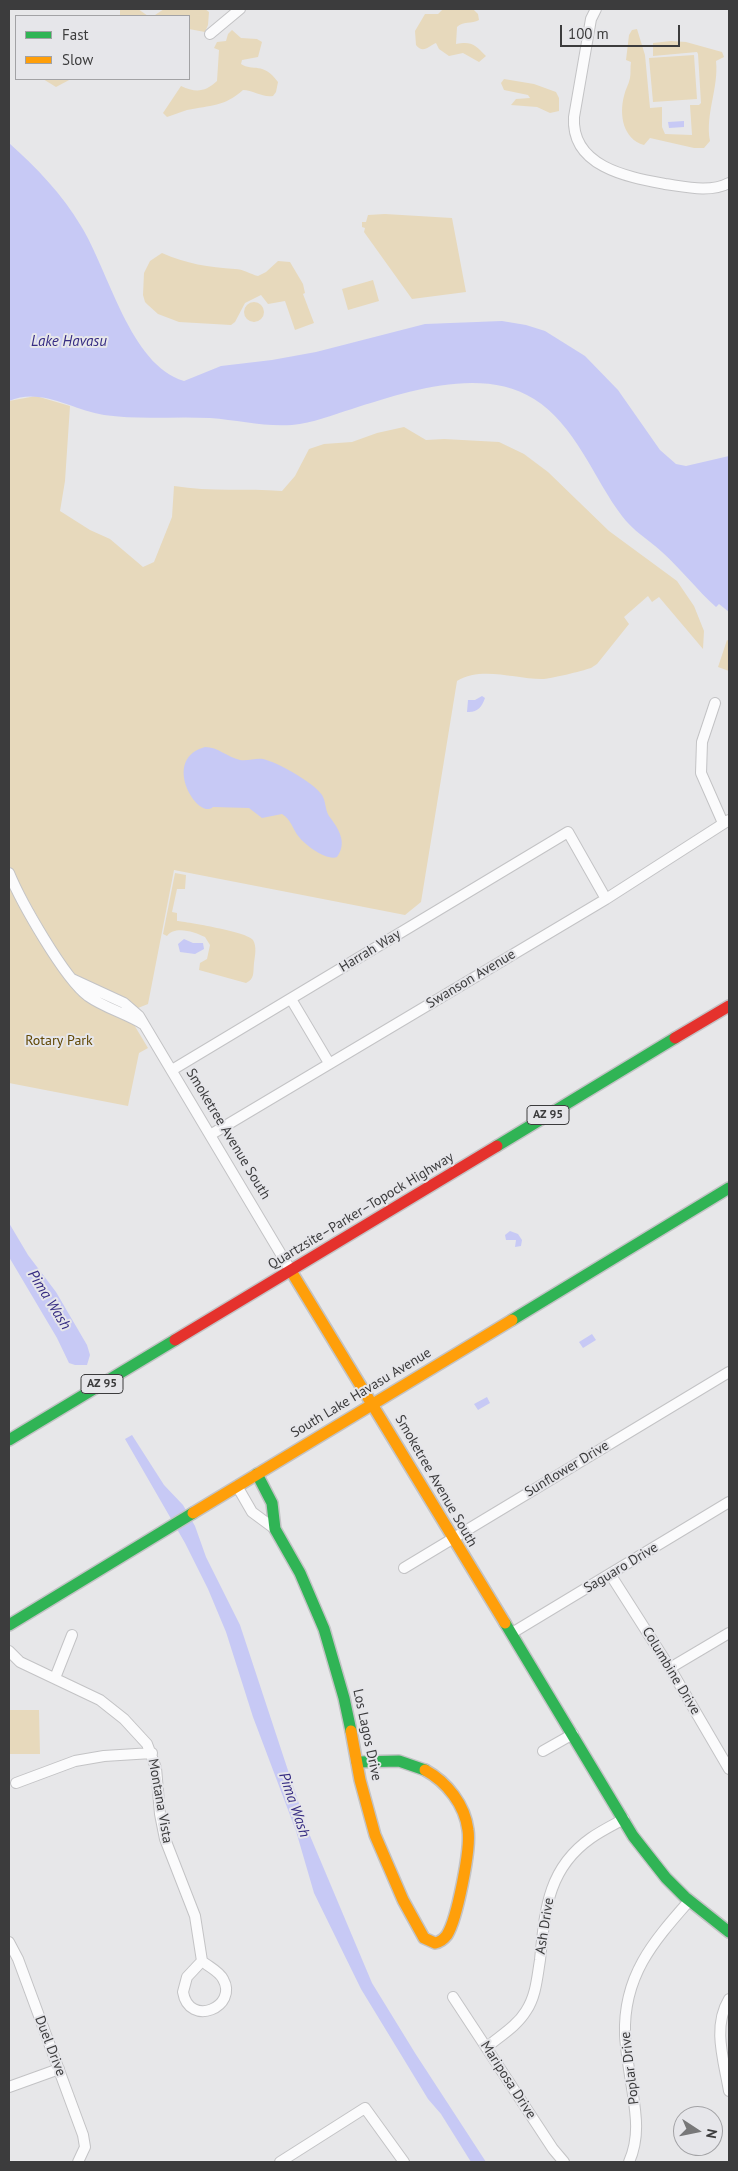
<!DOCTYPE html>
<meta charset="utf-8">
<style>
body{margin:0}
#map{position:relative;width:738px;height:2171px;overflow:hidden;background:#e7e7e9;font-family:"PT Sans",sans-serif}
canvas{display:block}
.frame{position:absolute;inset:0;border:10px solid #3c3c3d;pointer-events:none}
.legend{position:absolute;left:15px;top:15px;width:175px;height:65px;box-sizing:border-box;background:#e6e6ea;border:1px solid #a2a2a5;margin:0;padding:6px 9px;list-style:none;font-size:15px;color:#3c3c3d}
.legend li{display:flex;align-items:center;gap:10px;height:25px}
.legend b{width:25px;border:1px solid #a2a2a5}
.north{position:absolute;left:673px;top:2106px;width:50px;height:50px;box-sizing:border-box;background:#e6e6ea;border:1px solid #a2a2a5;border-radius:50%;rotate:101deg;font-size:14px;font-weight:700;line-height:20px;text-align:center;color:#3c3c3d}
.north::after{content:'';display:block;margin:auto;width:18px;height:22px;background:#787879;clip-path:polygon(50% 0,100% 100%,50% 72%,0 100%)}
.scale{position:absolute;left:560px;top:25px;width:120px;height:22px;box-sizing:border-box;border:2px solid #3c3c3d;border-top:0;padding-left:6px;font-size:15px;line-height:18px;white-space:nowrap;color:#3c3c3d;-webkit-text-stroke:4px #e6e6ea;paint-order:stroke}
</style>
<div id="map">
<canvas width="738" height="2171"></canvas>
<div class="frame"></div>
<ul class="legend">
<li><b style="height:6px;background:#30b455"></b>Fast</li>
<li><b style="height:6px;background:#ff9f0a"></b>Slow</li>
</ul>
<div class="north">N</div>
<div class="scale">100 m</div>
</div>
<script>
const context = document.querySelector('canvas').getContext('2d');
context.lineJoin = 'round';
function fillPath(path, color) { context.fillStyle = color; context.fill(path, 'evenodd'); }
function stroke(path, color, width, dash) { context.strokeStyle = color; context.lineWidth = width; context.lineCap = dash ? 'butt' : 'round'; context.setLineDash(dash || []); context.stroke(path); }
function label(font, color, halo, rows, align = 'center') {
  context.font = font + ' "PT Sans",sans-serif'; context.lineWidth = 4; context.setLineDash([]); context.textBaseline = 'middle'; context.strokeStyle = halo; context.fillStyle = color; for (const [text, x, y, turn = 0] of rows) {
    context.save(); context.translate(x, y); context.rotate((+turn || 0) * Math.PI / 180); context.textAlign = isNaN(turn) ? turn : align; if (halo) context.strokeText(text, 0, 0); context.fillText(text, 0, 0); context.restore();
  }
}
fillPath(new Path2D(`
 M 120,9 L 138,9 L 148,16 L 155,15 L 164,9 L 198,10 L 205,9 L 209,12 L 208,25 L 205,32 L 189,29 L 189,16 L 120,16 Z
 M 443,9 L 473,9 L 478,14 L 479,20 C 472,24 462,21 457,27 L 456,44 C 472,41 475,45 486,56 L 479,62 L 463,53 L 449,56 L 439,49 L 436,43 C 429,46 423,54 416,45 L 415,31 L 425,14 L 438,14 Z
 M 637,29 L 645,55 L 650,108 L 662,107 L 662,127 L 665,134 L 692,135 L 690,105 L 699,105 L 701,103 L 698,54 L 697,52 L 653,56 L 653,43 L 671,41 L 686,42 L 722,52 L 724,57 L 716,61 C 719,88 705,114 710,141 L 704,148 L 694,148 L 650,138 L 644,145 C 623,139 619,115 624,96 C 625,90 629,84 630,78 C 631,73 630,68 631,62 L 626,60 L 629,35 L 632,30 Z
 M 232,30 L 241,38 L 257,39 L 262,42 L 258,57 L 242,60 L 241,64 C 253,72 263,61 278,82 L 276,92 L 273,96 C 263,98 253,90 243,90 C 224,107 211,105 187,110 C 180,112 174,115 167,117 L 163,113 L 181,86 C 196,93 205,92 217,81 L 219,50 L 214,48 L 217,42 L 226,41 L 228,34 Z
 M 694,55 L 697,99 L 653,102 L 649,58 Z
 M 43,79 L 71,79 L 56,87 Z
 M 504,79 L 534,84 L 556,92 L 559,98 L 559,111 L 550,113 L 537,107 L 511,105 L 516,99 L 530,98 L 528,95 L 504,90 L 501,83 Z
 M 385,214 L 452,218 L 466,292 L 412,299 L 364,232 L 365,228 L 362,227 L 362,222 L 366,222 L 368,215 Z
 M 162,253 C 186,264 209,267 235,269 C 243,269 250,274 258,276 L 266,272 L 278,261 L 290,262 L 303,284 L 305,293 L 303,294 L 314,323 L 295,330 L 285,301 L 268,304 L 261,295 L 245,303 L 235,322 L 231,325 L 179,322 L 158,314 L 148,305 L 145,302 L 143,295 L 144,273 L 150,261 Z
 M 373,280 L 379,301 L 348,310 L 342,289 Z
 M244 312a10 10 0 1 1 20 0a10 10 0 1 1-20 0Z
 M 36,396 L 70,406 L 65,481 L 60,511 L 90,530 L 110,539 L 143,567 L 154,562 L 172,517 L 174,486 C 211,492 246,488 282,491 L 295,476 L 309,449 L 324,444 L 352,442 L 377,433 L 404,427 L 426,440 L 444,439 L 499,442 L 524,454 L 548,472 L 609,531 L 677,581 L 694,606 L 704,631 L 703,649 L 659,597 L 652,602 L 648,596 L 624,617 L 629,624 L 597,664 L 591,668 C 582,671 550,679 542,679 C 514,679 482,666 457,681 L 421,902 L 405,915 L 174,870 L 148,1004 L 138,1008 L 81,979 L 71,971 L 53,945 L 9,865 L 9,401 Z
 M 727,640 L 729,641 L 729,671 L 718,667 Z
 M 175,873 L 186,875 L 185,889 L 177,889 L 172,912 L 177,913 L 177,921 C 187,922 248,932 253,940 C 257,946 255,956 254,963 C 253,972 255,979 246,983 L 199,970 L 200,963 L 207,959 L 210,945 L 205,937 C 195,932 175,925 167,936 L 163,934 Z
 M 9,880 L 65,974 L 133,1023 L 148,1048 L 139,1053 L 128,1106 L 9,1083 Z
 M 9,1710 L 39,1710 L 40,1754 L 9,1754 Z`), '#e7d9bc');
fillPath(new Path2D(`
 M 684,121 L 684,127 L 669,128 L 668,122 Z
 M 9,143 C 37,168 62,194 81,226 C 109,271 130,365 184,381 L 221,366 L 272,360 L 316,352 L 425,324 L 502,321 L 526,325 L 545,331 L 585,356 L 618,390 L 660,450 L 676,464 L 686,466 L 729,456 L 729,612 L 719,604 L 716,607 C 697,590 681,569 662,552 C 649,540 632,530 622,516 C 594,479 575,424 534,399 C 481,366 406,392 352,409 C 332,415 313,423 292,425 C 264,427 238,420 210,418 C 175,416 139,420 104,415 C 72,410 41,387 9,401 Z
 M 482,696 L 485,698 C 482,707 477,713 467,712 L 468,700 L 475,700 Z
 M 205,747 C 218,747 227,757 240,760 C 248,761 256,758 263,759 C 277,762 313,782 322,795 C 326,801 325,810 329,816 C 338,828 348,842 337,857 C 327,861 306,846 299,837 C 293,830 291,819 282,814 L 262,818 L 249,808 L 213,807 C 198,821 160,759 205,747 Z
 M 184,939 L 193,943 L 203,943 L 204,949 L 195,954 L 180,952 L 178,944 Z
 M 9,1223 L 28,1255 L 56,1292 L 87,1345 L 90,1355 L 87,1365 L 75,1365 L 69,1363 L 57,1338 L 9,1257 Z
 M 510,1231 L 518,1234 L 522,1240 L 521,1246 L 515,1247 L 516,1240 L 506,1240 L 505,1235 Z
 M 592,1334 L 596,1340 L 583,1348 L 579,1342 Z
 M 487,1397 L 490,1403 L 478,1410 L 474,1404 Z
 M 132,1435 L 164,1485 L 183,1505 L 195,1526 L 206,1557 L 240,1625 L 308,1831 L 372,1983 L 415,2053 L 486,2162 L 471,2162 L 441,2114 L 428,2099 L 361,1989 L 314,1893 L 296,1831 L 253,1717 L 226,1632 L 208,1589 L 185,1543 L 125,1439 Z`), '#c7c9f5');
const street = new Path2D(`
 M 596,9 L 591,19 L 574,117 C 571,167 628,177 665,184 C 686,187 710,193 729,183
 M 210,34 L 240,9
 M 715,703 L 702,742 L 701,773 L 723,823
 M 9,873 C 21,902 64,978 88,996 C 105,1008 125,1013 143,1024
 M 72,979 L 124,1003 L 139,1016 L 291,1271
 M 291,999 L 329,1063
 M 172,1070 L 568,832 L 606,899
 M 210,1135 L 606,899 L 729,820
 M 237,1486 L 252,1512 L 275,1529
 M 404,1568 L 729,1372
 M 610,1574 L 670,1668 L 729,1769
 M 512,1633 L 729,1502
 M 9,1651 L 20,1662 L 100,1700 L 124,1719 L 147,1744 L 156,1768 L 160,1814 L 165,1839 L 195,1916 L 202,1961 C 209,1967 219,1971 223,1979 C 239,2007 189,2028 183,1992 L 187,1977 L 202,1961
 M 670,1668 L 729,1633
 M 55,1678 L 72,1635
 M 543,1751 L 573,1734
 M 16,1783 L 75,1761 L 104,1756 L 152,1753
 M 9,1942 L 18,1959 L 83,2135 L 85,2147 L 78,2162
 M 453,1997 L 553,2149 L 564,2162
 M 729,1999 C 712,2027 724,2061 729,2091
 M 487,2047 C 500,2036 517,2026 526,2011 C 536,1996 537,1978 540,1960 C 545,1911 547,1869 591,1838 C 601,1831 613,1825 624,1819
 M 9,2087 L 59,2069
 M 280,2162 L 365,2108 L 404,2162
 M 629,2162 C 640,2137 636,2114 632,2088 C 629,2070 626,2052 625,2035 C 623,1976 653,1942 689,1901`);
const fast = new Path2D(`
 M 497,1146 L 675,1038
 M 512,1320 L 729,1188
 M 9,1440 L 175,1340
 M 257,1474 L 272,1503 L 275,1529 L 300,1573 L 324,1629 L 344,1698 L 351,1731
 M 505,1623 L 633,1836 L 666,1878 L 685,1897 L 729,1932
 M 9,1625 L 193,1513
 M 357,1762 L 399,1761 L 425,1770`);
const slow = new Path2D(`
 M 291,1271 L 505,1623
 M 193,1513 L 512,1320
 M 351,1731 L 360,1780 L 375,1835 L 403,1900 L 424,1938 L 435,1943 C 440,1942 444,1939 447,1935 C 457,1919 471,1849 468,1830 C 465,1805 447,1782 425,1770`);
const jam = new Path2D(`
 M 675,1038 L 729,1006
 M 175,1340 L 497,1146`);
stroke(street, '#c3c3c5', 12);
stroke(fast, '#c3c3c5', 14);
stroke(slow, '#c3c3c5', 14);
stroke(jam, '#c3c3c5', 14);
stroke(street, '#fbfbfc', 10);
stroke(fast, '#30b455', 11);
stroke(slow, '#ff9f0a', 11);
stroke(jam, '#e5322d', 11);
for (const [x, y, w] of [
 [548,1115,42],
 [102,1384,42]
]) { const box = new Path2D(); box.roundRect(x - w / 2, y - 9.5, w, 19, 4); context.fillStyle = '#e6e6ea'; context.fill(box); stroke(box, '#3c3c3d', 1); }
label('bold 12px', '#3c3c3d', null, [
 ["AZ 95",548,1115],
 ["AZ 95",102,1384]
]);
label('14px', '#3c3c3d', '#e6e6ea', [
 ["Harrah Way",370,951,-31],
 ["Swanson Avenue",471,979,-31],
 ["Smoketree Avenue South",228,1134,59],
 ["Quartzsite–Parker–Topock Highway",361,1211,-31],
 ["South Lake Havasu Avenue",361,1393,-31],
 ["Sunflower Drive",567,1469,-31],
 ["Smoketree Avenue South",436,1481,60],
 ["Saguaro Drive",621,1568,-31],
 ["Columbine Drive",671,1671,59],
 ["Los Lagos Drive",367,1735,78],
 ["Montana Vista",160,1801,80],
 ["Ash Drive",545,1926,-81],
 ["Duel Drive",50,2046,69],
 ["Poplar Drive",630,2068,-97],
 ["Mariposa Drive",508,2080,57]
]);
label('14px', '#614805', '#e6e6ea', [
 ["Rotary Park",59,1041]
]);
label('italic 15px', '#372d83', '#e6e6ea', [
 ["Lake Havasu",69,342],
 ["Pima Wash",49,1300,58],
 ["Pima Wash",294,1805,71]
]);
</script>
